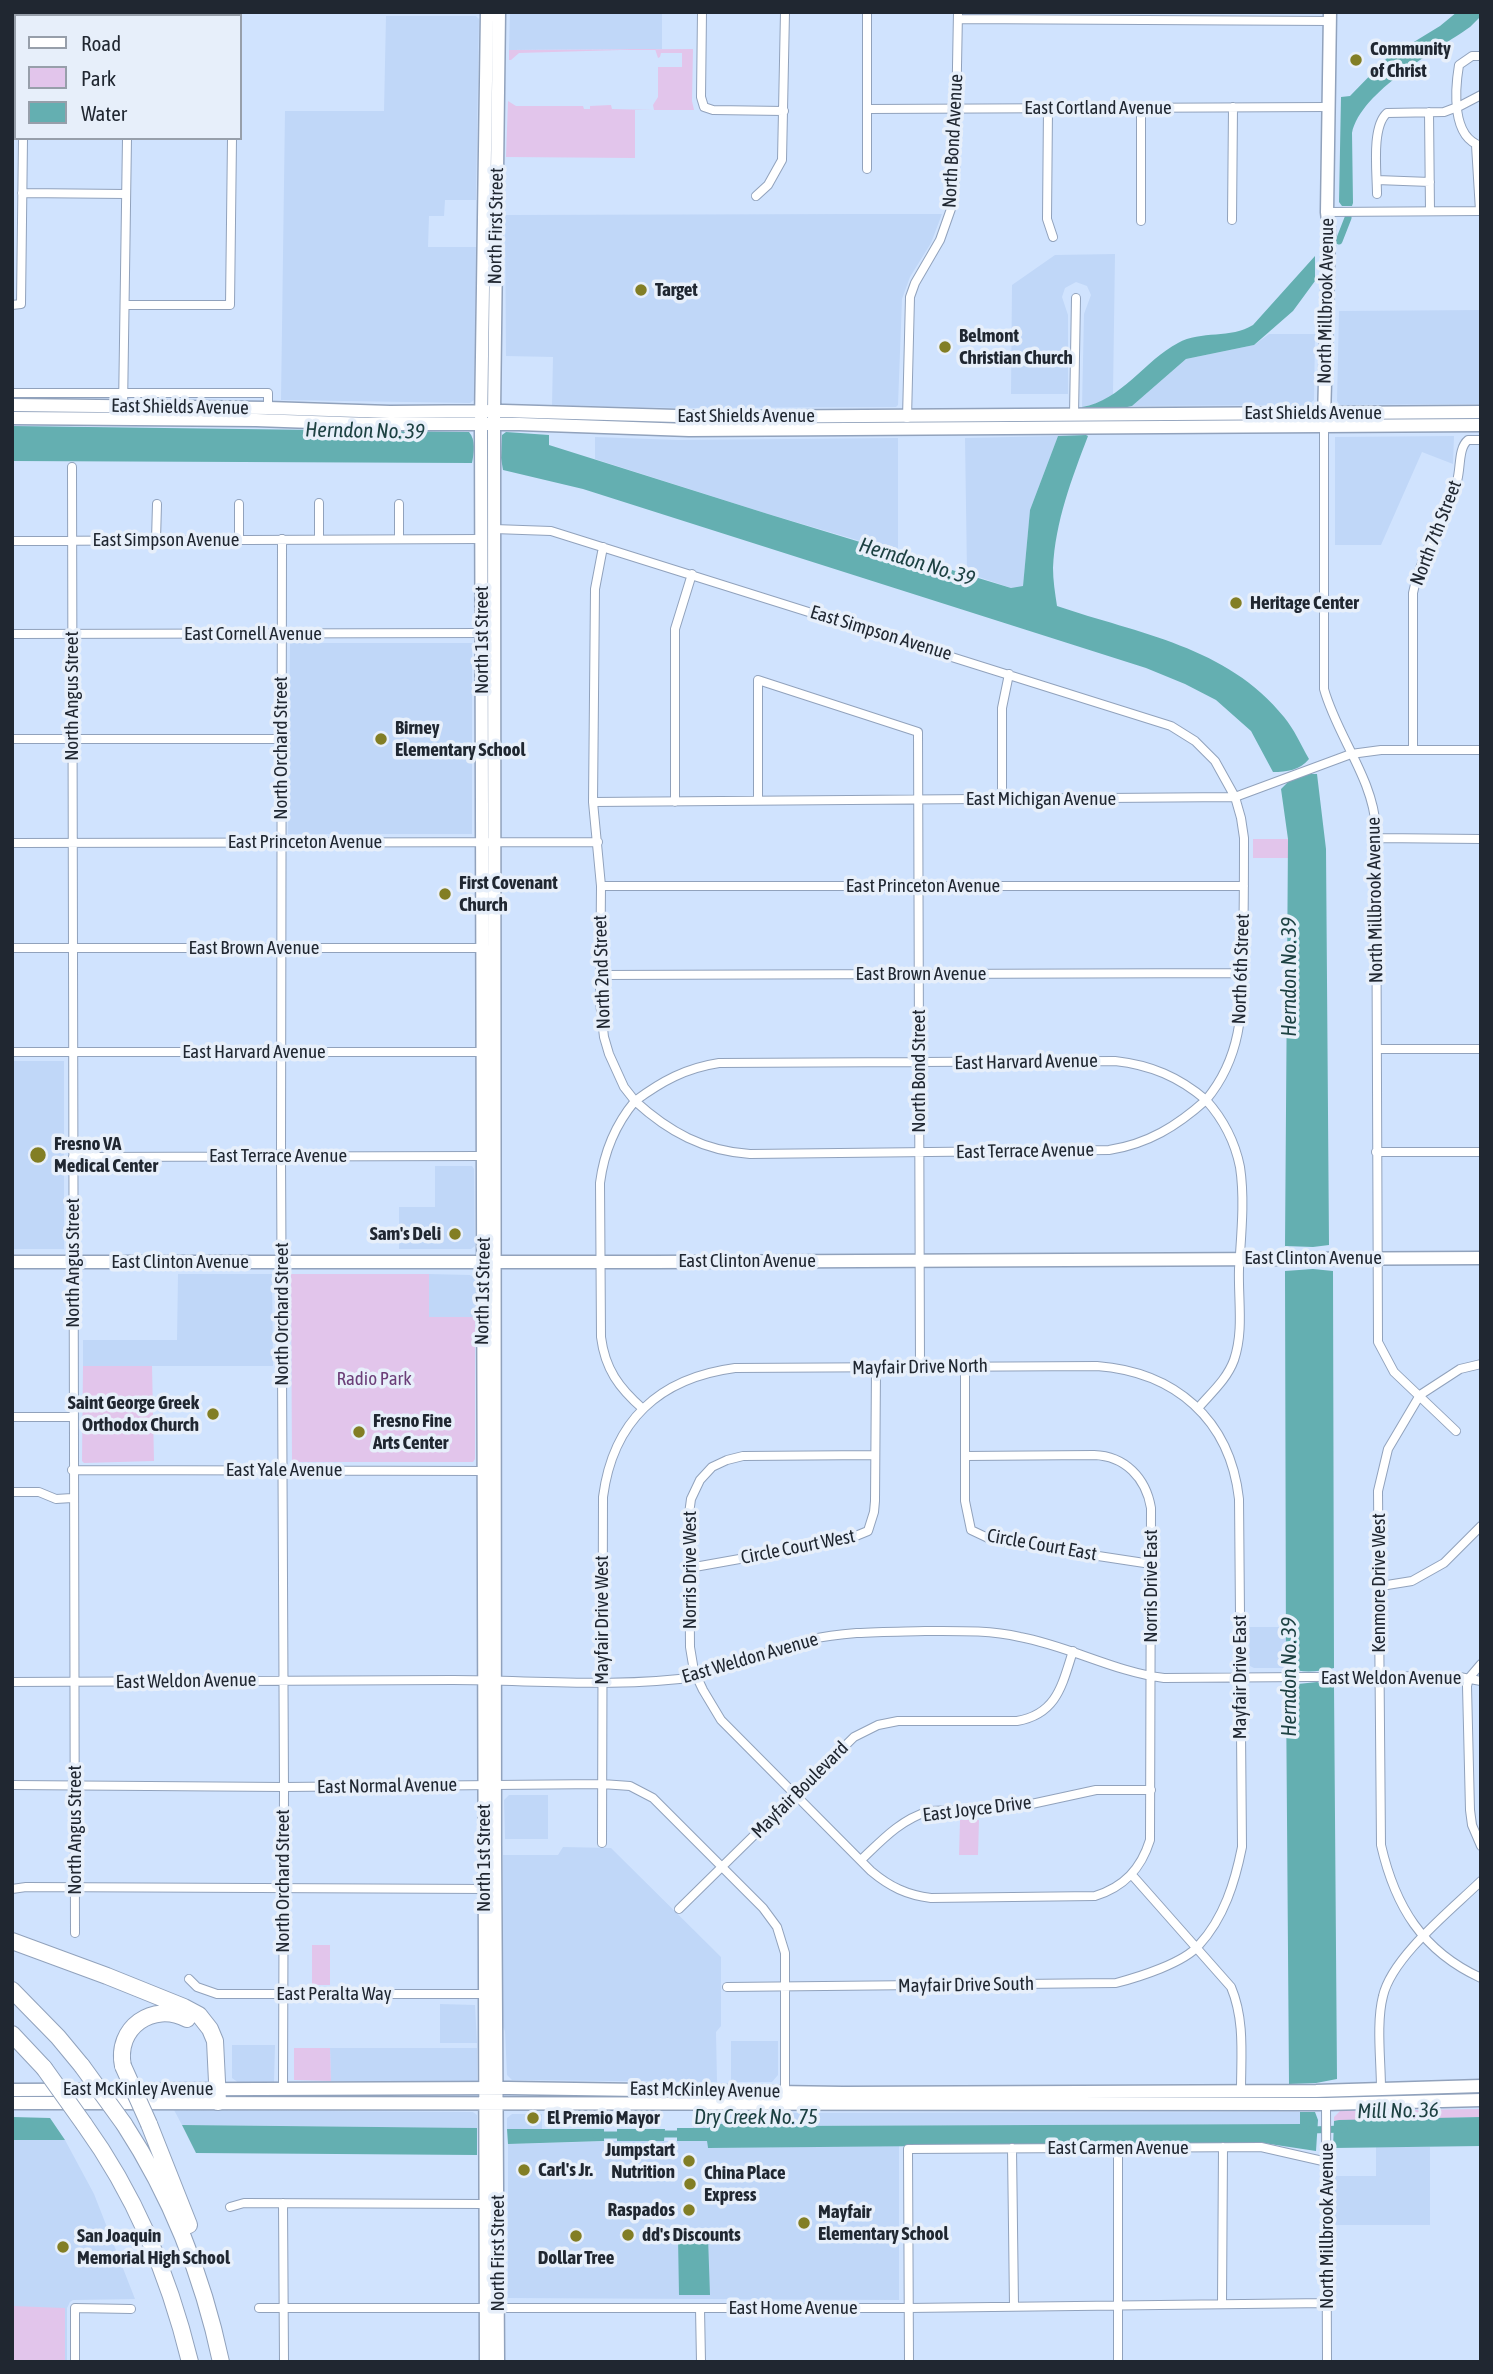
<!DOCTYPE html>
<style>
body{margin:0}
#map{position:relative;width:1493px;height:2374px;overflow:hidden;background:#d0e3fe;font-family:"Asap Condensed",sans-serif}
canvas{display:block}
.frame{position:absolute;inset:0;border:14px solid #202731;pointer-events:none}
.legend{position:absolute;left:14px;top:14px;width:228px;height:126px;box-sizing:border-box;background:#e7effa;border:2px solid #979faa;margin:0;padding:9px 12px;list-style:none;font-size:21px;color:#202731}
.legend li{display:flex;align-items:center;gap:14px;height:35px}
.legend b{width:35px;border:2px solid #979faa}
</style>
<div id="map">
<canvas width="1493" height="2374"></canvas>
<div class="frame"></div>
<ul class="legend">
<li><b style="height:9px;background:#fff"></b>Road</li>
<li><b style="height:19px;background:#e2c5eb"></b>Park</li>
<li><b style="height:19px;background:#64afb1"></b>Water</li>
</ul>
</div>
<script>
const context = document.querySelector('canvas').getContext('2d');
context.lineJoin = 'round';
function fillPath(path, color) { context.fillStyle = color; context.fill(path, 'evenodd'); }
function stroke(path, color, width, dash) { context.strokeStyle = color; context.lineWidth = width; context.lineCap = dash ? 'butt' : 'round'; context.setLineDash(dash || []); context.stroke(path); }
function label(font, color, halo, rows, align = 'center') {
  context.font = font + ' "Asap Condensed",sans-serif'; context.lineWidth = 7; context.setLineDash([]); context.textBaseline = 'middle'; context.strokeStyle = halo; context.fillStyle = color; for (const [text, x, y, turn = 0] of rows) {
    context.save(); context.translate(x, y); context.rotate((+turn || 0) * Math.PI / 180); context.textAlign = isNaN(turn) ? turn : align; if (halo) context.strokeText(text, 0, 0); context.fillText(text, 0, 0); context.restore();
  }
}
fillPath(new Path2D(`
 M 510,12 L 662,12 L 662,49 L 509,50 Z
 M 386,16 L 476,16 L 479,19 L 476,200 L 445,200 L 444,216 L 429,216 L 428,247 L 476,247 L 474,400 L 470,403 L 281,400 L 285,111 L 384,111 Z
 M 851,214 L 942,214 L 931,243 L 910,277 L 902,299 L 898,405 L 896,407 L 679,408 L 552,405 L 553,357 L 506,356 L 505,215 Z
 M 1115,254 L 1113,394 L 1099,403 L 1082,407 L 1084,314 L 1091,295 L 1087,286 L 1076,282 L 1065,288 L 1062,297 L 1068,315 L 1068,394 L 1011,394 L 1012,285 L 1055,255 Z
 M 1481,310 L 1481,404 L 1340,405 L 1337,401 L 1339,311 Z
 M 1269,334 L 1315,334 L 1314,400 L 1308,405 L 1132,406 L 1186,359 L 1254,345 Z
 M 1058,436 L 1030,510 L 1023,587 L 1011,588 L 967,573 L 965,438 Z
 M 1454,436 L 1453,464 L 1422,452 L 1381,545 L 1335,545 L 1335,437 Z
 M 595,437 L 678,440 L 898,438 L 898,552 L 768,514 L 595,459 Z
 M 290,643 L 472,643 L 472,834 L 288,834 Z
 M 12,1061 L 64,1061 L 64,1249 L 12,1249 Z
 M 435,1166 L 472,1166 L 474,1169 L 475,1246 L 471,1249 L 399,1249 L 399,1207 L 435,1207 Z
 M 178,1274 L 272,1274 L 273,1366 L 83,1366 L 83,1340 L 177,1340 Z
 M 429,1274 L 470,1275 L 475,1278 L 475,1317 L 429,1317 Z
 M 1249,1627 L 1286,1627 L 1286,1668 L 1254,1668 L 1250,1666 Z
 M 509,1795 L 548,1795 L 548,1839 L 505,1839 L 504,1800 Z
 M 563,1847 L 611,1848 L 721,1957 L 721,2026 L 716,2032 L 717,2082 L 512,2080 L 507,2075 L 505,2031 L 503,2027 L 503,1855 L 558,1855 Z
 M 440,2004 L 475,2005 L 477,2043 L 440,2043 Z
 M 731,2041 L 778,2041 L 778,2075 L 772,2082 L 731,2082 Z
 M 232,2045 L 275,2045 L 274,2082 L 239,2083 L 232,2078 Z
 M 330,2048 L 477,2048 L 477,2081 L 331,2081 Z
 M 174,2110 L 473,2112 L 477,2115 L 477,2128 L 182,2125 Z
 M 1300,2112 L 1300,2124 L 776,2126 L 775,2124 L 710,2124 L 710,2128 L 693,2128 L 693,2113 Z
 M 512,2114 L 542,2114 L 542,2129 L 507,2129 L 507,2118 Z
 M 12,2140 L 65,2140 L 94,2194 L 135,2299 L 73,2300 L 70,2302 L 67,2308 L 67,2362 L 12,2362 Z
 M 617,2141 L 707,2141 L 708,2148 L 899,2146 L 899,2300 L 508,2298 L 508,2144 Z
 M 1376,2147 L 1430,2147 L 1430,2225 L 1334,2225 L 1333,2176 L 1376,2176 Z`), '#c0d7f8');
fillPath(new Path2D(`
 M 655,49 L 519,53 L 511,60 L 509,60 L 509,50 L 693,49 L 692,101 L 694,110 L 635,110 L 635,158 L 506,157 L 508,101 L 516,106 L 583,106 L 584,109 L 590,109 L 590,106 L 611,105 L 612,109 L 654,110 L 653,105 L 658,97 L 658,67 L 682,67 L 682,53 L 661,53 L 660,57 L 658,58 Z
 M 1253,839 L 1288,839 L 1288,858 L 1253,858 Z
 M 291,1274 L 429,1274 L 429,1317 L 475,1317 L 475,1459 L 473,1462 L 292,1462 Z
 M 83,1366 L 152,1366 L 154,1461 L 84,1463 L 82,1461 Z
 M 960,1820 L 979,1820 L 978,1855 L 959,1855 Z
 M 312,1945 L 330,1945 L 330,1985 L 312,1985 Z
 M 294,2048 L 330,2048 L 331,2081 L 294,2080 Z
 M 1481,2109 L 1481,2117 L 1334,2121 L 1334,2117 L 1340,2111 Z
 M 12,2306 L 65,2308 L 65,2362 L 12,2362 Z`), '#e2c5eb');
fillPath(new Path2D(`
 M 1457,12 L 1481,12 L 1481,16 L 1470,27 C 1436,51 1361,91 1352,133 L 1353,203 L 1352,206 L 1342,206 L 1339,202 L 1341,97 L 1350,96 L 1386,59 L 1440,26 Z
 M 1315,256 L 1315,281 L 1293,311 L 1254,345 L 1186,359 L 1132,406 L 1118,409 L 1084,410 L 1082,407 C 1121,401 1145,360 1178,343 C 1201,330 1231,339 1253,325 Z
 M 12,426 L 469,432 C 476,440 474,453 472,463 L 12,461 Z
 M 506,432 L 549,435 L 549,445 L 768,514 L 1011,588 L 1023,586 L 1030,510 L 1058,436 L 1086,435 L 1088,436 C 1072,478 1055,522 1053,568 C 1053,580 1055,593 1057,606 C 1139,634 1227,646 1284,717 C 1294,729 1301,745 1309,759 C 1300,770 1287,772 1273,772 L 1251,731 L 1216,700 L 1185,684 L 1146,668 L 583,489 L 503,470 L 501,458 L 502,435 Z
 M 1309,774 L 1317,774 L 1326,849 L 1329,1245 L 1313,1247 L 1285,1246 L 1288,839 L 1281,789 L 1288,782 Z
 M 1313,1269 L 1333,1271 L 1334,1668 C 1317,1672 1303,1673 1286,1668 L 1285,1271 Z
 M 1317,1682 L 1334,1687 L 1337,2079 L 1316,2083 L 1289,2084 L 1286,1687 L 1298,1684 Z
 M 1300,2112 L 1315,2112 L 1318,2120 L 1316,2151 L 1263,2143 L 708,2148 L 707,2141 L 677,2141 L 677,2128 L 709,2128 L 710,2124 L 776,2124 L 776,2126 L 1300,2124 Z
 M 12,2117 L 50,2118 L 65,2140 L 12,2140 Z
 M 1481,2117 L 1481,2146 L 1333,2148 L 1334,2121 L 1339,2120 Z
 M 182,2125 L 477,2128 L 477,2155 L 196,2153 Z
 M 507,2129 L 604,2129 L 604,2141 L 508,2144 Z
 M 617,2129 L 665,2129 L 664,2141 L 617,2141 Z
 M 678,2237 L 708,2237 L 710,2295 L 679,2295 Z`), '#64afb1');
stroke(new Path2D(`
 M 1339,241 L 1348,218
 M 1310,2130 L 1344,2129
 M 656,2134 L 686,2134
 M 596,2135 L 626,2135`), '#64afb1', 7);
const street = new Path2D(`
 M 702,12 L 701,97 L 704,107 L 713,110 L 784,111
 M 24,16 L 24,12
 M 128,16 L 128,12
 M 236,16 L 237,12
 M 958,19 L 1330,21
 M 12,56 L 16,56
 M 1481,56 L 1472,56 L 1459,65 C 1455,89 1451,137 1481,146
 M 1048,108 L 1047,219 L 1053,237
 M 1141,108 L 1141,221
 M 867,109 L 1328,107
 M 1429,112 L 1430,211
 M 1476,145 L 1480,211
 M 867,169 L 867,12
 M 1377,180 L 1430,182
 M 22,193 L 126,194
 M 1377,194 C 1377,173 1371,127 1387,113 L 1444,112 L 1460,106 L 1481,95
 M 756,196 L 768,185 L 782,160 L 785,12
 M 1327,212 L 1481,211
 M 1232,220 L 1233,107
 M 12,305 L 21,304 L 23,138
 M 125,305 L 230,305 L 232,138
 M 12,393 L 268,393 L 268,408
 M 123,409 L 127,138
 M 1074,415 L 1076,298
 M 907,418 L 910,297 L 915,283 L 940,240 L 952,206 L 955,175 L 958,12
 M 1324,426 L 1324,689 C 1337,736 1373,778 1376,828 L 1378,1342 L 1394,1372 L 1456,1431
 M 72,467 L 75,1933
 M 319,503 L 319,539
 M 494,529 L 551,531 L 1171,726 L 1195,741 L 1215,761 L 1235,797 L 1241,818 L 1244,838 C 1244,875 1244,910 1243,947 C 1242,1003 1245,1053 1206,1100 C 1223,1119 1235,1142 1240,1167 C 1245,1200 1241,1236 1239,1269 C 1238,1299 1244,1331 1234,1360 C 1227,1379 1212,1392 1199,1407
 M 282,539 L 281,1156 L 284,1787 L 283,2089
 M 399,539 L 399,504
 M 156,540 L 157,504
 M 239,540 L 239,504
 M 12,541 L 482,539
 M 603,547 L 595,589 L 593,802 L 601,886 L 600,1002 L 604,1037 L 609,1054 L 624,1087 L 635,1101 C 615,1125 604,1152 600,1183 L 601,1337 C 605,1369 619,1388 643,1409
 M 12,634 L 485,633
 M 12,739 L 281,739
 M 1413,750 L 1413,593 C 1421,554 1444,519 1457,481 C 1461,468 1458,448 1468,440 L 1481,440
 M 758,800 L 758,680 L 918,732 L 920,1367
 M 1002,800 L 1002,708 L 1009,674
 M 593,802 L 1235,797 L 1351,754 L 1381,750 L 1481,750
 M 675,802 L 675,629 L 692,574
 M 1376,838 L 1481,839
 M 12,843 L 598,842
 M 601,886 L 1244,886
 M 12,948 L 485,948
 M 600,975 L 1243,973
 M 1377,1049 L 1481,1049
 M 12,1052 L 485,1052
 M 1115,1061 C 1151,1065 1179,1077 1206,1100 C 1177,1126 1148,1144 1109,1150 L 750,1154 C 704,1151 669,1132 635,1101 C 662,1081 686,1068 719,1063 Z
 M 1376,1152 L 1481,1152
 M 73,1157 L 483,1156
 M 1481,1364 L 1460,1369 L 1420,1395 L 1388,1449 L 1378,1491 L 1381,1845 C 1395,1906 1422,1951 1481,1978
 M 965,1367 L 965,1501 L 971,1530 L 990,1539 L 1006,1542 L 1151,1564
 M 12,1417 L 73,1417
 M 875,1455 L 743,1456 L 727,1460 L 712,1467 L 700,1480 L 691,1499 L 689,1514 L 690,1647 L 694,1671 L 703,1690 L 721,1720 L 871,1871 C 890,1887 907,1895 931,1898 L 1095,1896 C 1124,1887 1141,1869 1150,1840 L 1151,1508 C 1146,1478 1125,1456 1094,1455 L 965,1456
 M 72,1470 L 486,1471
 M 12,1492 L 39,1492 L 56,1499 L 72,1498
 M 689,1568 L 846,1540 L 868,1531 L 874,1512 L 875,1501 L 876,1368
 M 1381,1586 L 1412,1581 L 1444,1563 L 1481,1526
 M 1481,1664 L 1469,1678 L 1467,1686 L 1470,1810 L 1472,1825 L 1481,1846
 M 12,1682 C 159,1681 306,1680 453,1680 C 532,1680 618,1688 696,1677 C 733,1665 770,1649 808,1640 C 847,1631 885,1632 925,1631 C 957,1631 989,1630 1020,1637 C 1069,1646 1115,1672 1164,1678 L 1454,1676 L 1481,1681
 M 12,1785 L 284,1787 L 602,1784 L 630,1786 L 653,1798 L 763,1908 L 777,1927 L 785,1953 L 785,2094
 M 602,1843 L 603,1497 C 613,1421 659,1378 735,1368 L 1097,1366 C 1175,1372 1230,1419 1239,1499 L 1242,1847 C 1235,1882 1224,1918 1199,1945 C 1184,1963 1139,1977 1116,1983 L 727,1987
 M 861,1860 C 882,1840 900,1820 929,1811 L 1013,1808 L 1096,1790 L 1151,1790
 M 1132,1875 L 1231,1987 C 1245,2020 1241,2056 1241,2091
 M 12,1889 L 26,1887 L 489,1889
 M 679,1909 L 854,1737 L 878,1725 L 898,1721 L 1017,1721 C 1057,1714 1062,1685 1073,1651
 M 189,1979 L 197,1987 L 217,1994 L 484,1994
 M 1381,2089 C 1381,2061 1376,2023 1383,1996 C 1392,1957 1451,1910 1481,1881
 M 1326,2102 L 1327,2362
 M 1012,2148 L 1014,2306
 M 1118,2148 L 1118,2362
 M 283,2203 L 284,2362
 M 230,2207 L 244,2203 L 485,2204
 M 1222,2304 L 1223,2147
 M 259,2308 L 909,2308 L 1327,2303
 M 700,2308 L 701,2362
 M 75,2362 L 75,2308 L 131,2309
 M 909,2362 L 908,2149 L 1261,2147 L 1327,2162`);
const secondary = new Path2D(`
 M 12,405 L 268,408 L 390,412 L 504,411 L 711,417 L 1481,412
 M 12,418 L 256,420 L 368,424 L 519,424 L 689,430 L 1481,425
 M 1324,419 L 1329,230 L 1327,212 L 1330,12
 M 12,1262 L 655,1262 L 1481,1258
 M 12,2090 L 508,2088 L 843,2093 L 1316,2091 L 1481,2086
 M 12,2103 L 1326,2104 L 1481,2100
 M 486,2362 L 481,424 L 487,12
 M 498,2362 L 495,1846 L 494,412 L 499,12`);
const highway = new Path2D(`
 M 12,1941 L 107,1976 L 184,2007 L 199,2015 L 210,2029 L 215,2041 L 218,2102
 M 12,1990 L 58,2037 L 82,2066
 M 12,2034 L 44,2068
 M 123,2066 C 115,2028 153,2001 187,2019
 M 84,2124 C 136,2196 169,2276 190,2362
 M 124,2124 C 171,2196 203,2277 221,2362
 M 149,2124 L 189,2225`);
stroke(street, '#91a2bc', 10);
stroke(secondary, '#91a2bc', 15);
stroke(highway, '#91a2bc', 18);
stroke(street, '#fff', 8);
stroke(secondary, '#fff', 12);
stroke(highway, '#fff', 16);
const highwayBridge = new Path2D(`
 M 82,2066 L 124,2124
 M 123,2066 L 149,2124
 M 44,2068 L 84,2124`);
stroke(highwayBridge, '#91a2bc', 18, []);
stroke(highwayBridge, '#fff', 16);
for (const [x, y, r, color] of [
 [1356,60,7,"#827e25"],
 [641,290,7,"#827e25"],
 [945,347,7,"#827e25"],
 [1236,603,7,"#827e25"],
 [381,739,7,"#827e25"],
 [445,894,7,"#827e25"],
 [38,1155,9,"#827e25"],
 [455,1234,7,"#827e25"],
 [213,1414,7,"#827e25"],
 [359,1432,7,"#827e25"],
 [533,2118,7,"#827e25"],
 [689,2161,7,"#827e25"],
 [524,2170,7,"#827e25"],
 [690,2184,7,"#827e25"],
 [689,2210,7,"#827e25"],
 [804,2223,7,"#827e25"],
 [628,2235,7,"#827e25"],
 [576,2236,7,"#827e25"],
 [63,2247,7,"#827e25"]
]) { const dot = new Path2D(); dot.arc(x, y, r, 0, 2 * Math.PI); context.fillStyle = color; context.fill(dot); stroke(dot, '#e7effa', 2.5); }
label('bold 19px', '#202731', '#e7effa', [
 ["Community",1370,49],
 ["of Christ",1370,71],
 ["Target",655,290],
 ["Belmont",959,336],
 ["Christian Church",959,358],
 ["Heritage Center",1250,603],
 ["Birney",395,728],
 ["Elementary School",395,750],
 ["First Covenant",459,883],
 ["Church",459,905],
 ["Fresno VA",54,1144],
 ["Medical Center",54,1166],
 ["Sam's Deli",441,1234,"right"],
 ["Saint George Greek",199,1403,"right"],
 ["Orthodox Church",199,1425,"right"],
 ["Fresno Fine",373,1421],
 ["Arts Center",373,1443],
 ["El Premio Mayor",547,2118],
 ["Jumpstart",675,2150,"right"],
 ["Nutrition",675,2172,"right"],
 ["Carl's Jr.",538,2170],
 ["China Place",704,2173],
 ["Express",704,2195],
 ["Raspados",675,2210,"right"],
 ["Mayfair",818,2212],
 ["Elementary School",818,2234],
 ["dd's Discounts",642,2235],
 ["San Joaquin",77,2236],
 ["Memorial High School",77,2258],
 ["Dollar Tree",576,2258,"center"]
], 'left');
label('19px', '#202731', '#e7effa', [
 ["East Cortland Avenue",1098,108],
 ["North Bond Avenue",953,141,-87],
 ["North First Street",496,226,-89],
 ["North Millbrook Avenue",1326,301,-89],
 ["East Shields Avenue",180,407,1],
 ["East Shields Avenue",1313,413],
 ["East Shields Avenue",746,416],
 ["North 7th Street",1436,533,-69],
 ["East Simpson Avenue",166,540],
 ["East Simpson Avenue",881,633,17],
 ["East Cornell Avenue",253,634],
 ["North 1st Street",482,640,-90],
 ["North Angus Street",72,696,-90],
 ["North Orchard Street",281,748,-90],
 ["East Michigan Avenue",1041,799],
 ["East Princeton Avenue",305,842],
 ["East Princeton Avenue",923,886],
 ["North Millbrook Avenue",1375,900,-91],
 ["East Brown Avenue",254,948],
 ["North 6th Street",1241,969,-88],
 ["North 2nd Street",602,972,-92],
 ["East Brown Avenue",921,974],
 ["East Harvard Avenue",254,1052],
 ["East Harvard Avenue",1026,1062,-1],
 ["North Bond Street",919,1071,-90],
 ["East Terrace Avenue",1025,1151,-1],
 ["East Terrace Avenue",278,1156],
 ["East Clinton Avenue",1313,1258],
 ["East Clinton Avenue",747,1261],
 ["East Clinton Avenue",180,1262],
 ["North Angus Street",73,1263,-90],
 ["North 1st Street",483,1291,-89],
 ["North Orchard Street",282,1314,-90],
 ["Mayfair Drive North",920,1367,-1],
 ["East Yale Avenue",284,1470],
 ["Circle Court East",1042,1545,10],
 ["Circle Court West",798,1547,-11],
 ["Norris Drive West",690,1570,-90],
 ["Kenmore Drive West",1379,1583,-90],
 ["Norris Drive East",1151,1586,-90],
 ["Mayfair Drive West",602,1620,-90],
 ["East Weldon Avenue",750,1658,-16],
 ["Mayfair Drive East",1240,1677,-90],
 ["East Weldon Avenue",1391,1678],
 ["East Weldon Avenue",186,1681,-1],
 ["East Normal Avenue",387,1786,-1],
 ["Mayfair Boulevard",800,1790,-45],
 ["East Joyce Drive",977,1809,-7],
 ["North Angus Street",75,1830,-90],
 ["North 1st Street",484,1858,-90],
 ["North Orchard Street",283,1881,-90],
 ["Mayfair Drive South",966,1985,-1],
 ["East Peralta Way",334,1994],
 ["East McKinley Avenue",138,2089],
 ["East McKinley Avenue",705,2090,1],
 ["East Carmen Avenue",1118,2148],
 ["North Millbrook Avenue",1327,2226,-90],
 ["North First Street",498,2253,-90],
 ["East Home Avenue",793,2308]
]);
label('19px', '#6b3e78', '#e7effa', [
 ["Radio Park",374,1379]
]);
label('italic 21px', '#1d4142', '#e7effa', [
 ["Herndon No. 39",365,431,1],
 ["Herndon No. 39",917,562,17],
 ["Herndon No. 39",1289,977,-90],
 ["Herndon No. 39",1289,1677,-90],
 ["Mill No. 36",1398,2111,-1],
 ["Dry Creek No. 75",756,2117]
]);
</script>
